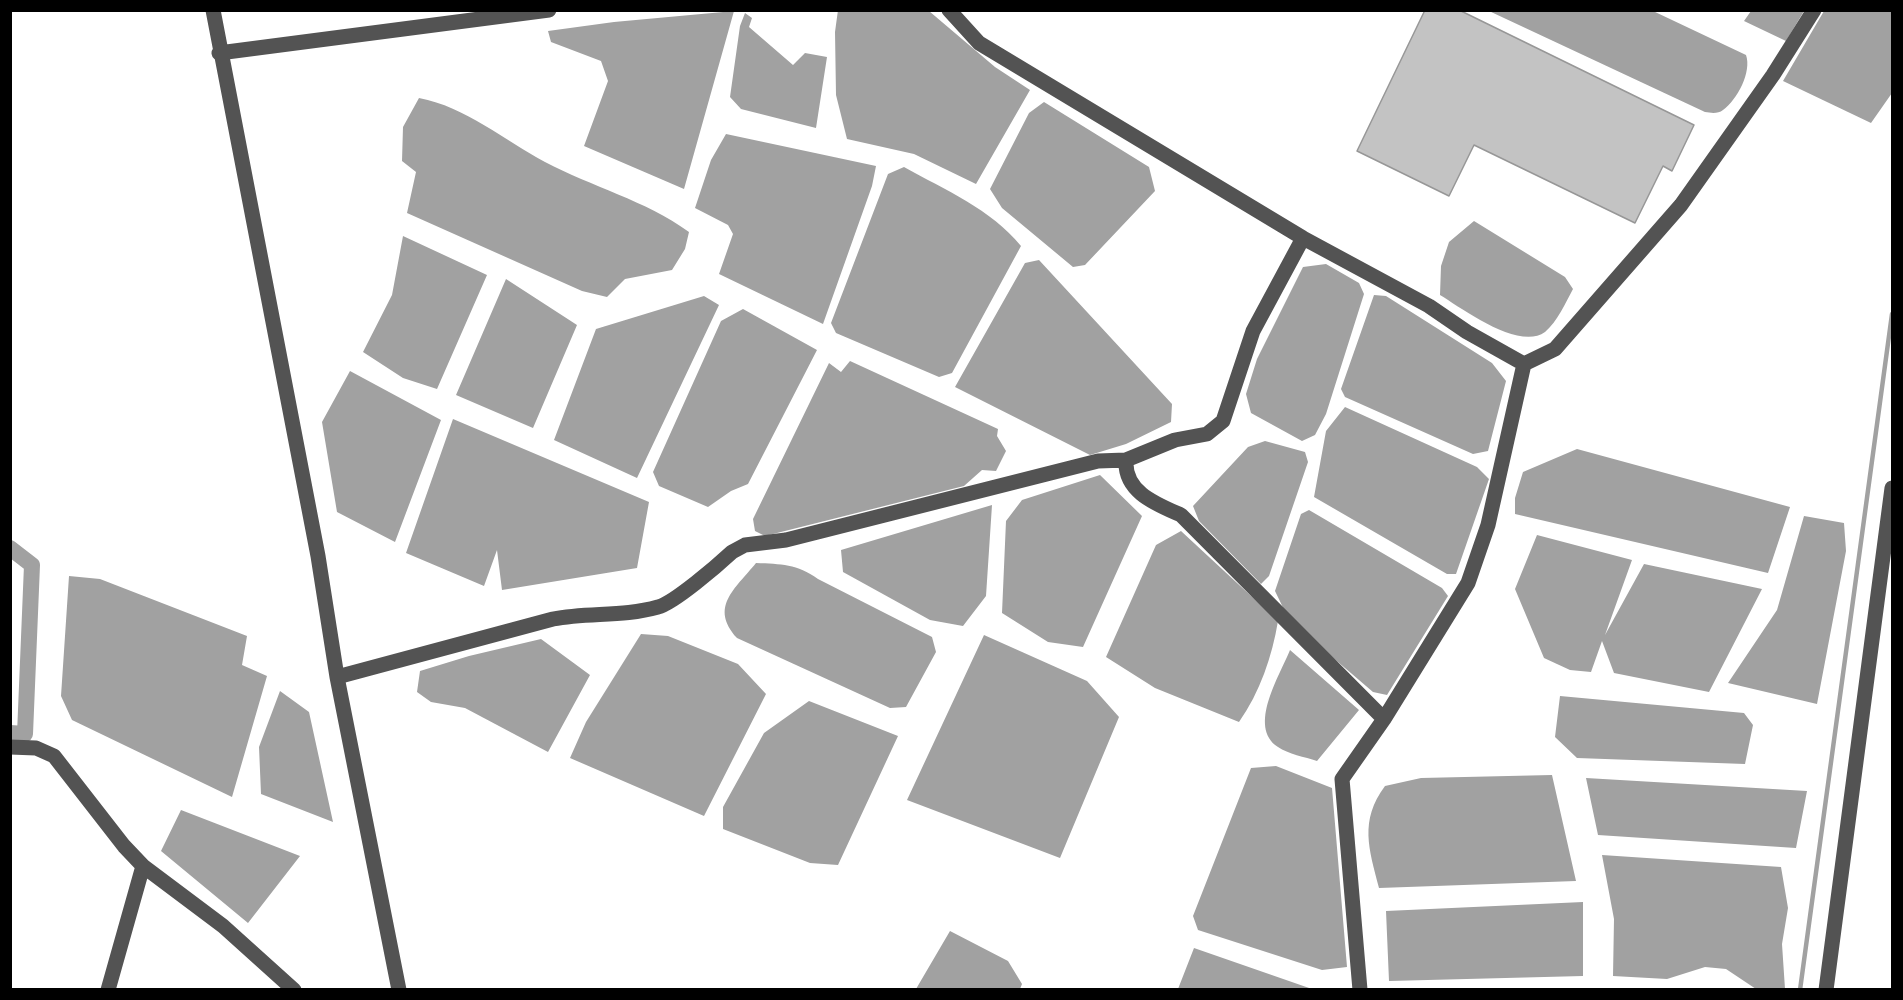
<!DOCTYPE html>
<style>
body{margin:0}
#map{position:relative;width:1903px;height:1000px;overflow:hidden;background:#fff;font-family:Mulish,sans-serif}
canvas{display:block}
.frame{position:absolute;inset:0;border:12px solid #000;pointer-events:none}
</style>
<div id="map">
<canvas width="1903" height="1000"></canvas>
<div class="frame"></div>
</div>
<script>
const context = document.querySelector('canvas').getContext('2d');
context.lineJoin = 'round';
function fillPath(path, color) { context.fillStyle = color; context.fill(path, 'evenodd'); }
function stroke(path, color, width, dash) { context.strokeStyle = color; context.lineWidth = width; context.lineCap = dash ? 'butt' : 'round'; context.setLineDash(dash || []); context.stroke(path); }
fillPath(new Path2D(`
 M 838,10 L 929,11 L 995,67 L 1030,90 L 976,184 L 914,154 L 847,139 L 836,95 L 835,32 Z
 M 734,11 L 684,189 L 584,146 L 608,81 L 601,61 L 551,42 L 548,31 L 614,22 Z
 M 1489,11 L 1653,11 L 1746,55 C 1752,72 1737,100 1723,110 C 1718,114 1711,113 1705,112 Z
 M 1751,11 L 1804,11 L 1786,41 L 1744,21 Z
 M 1824,11 L 1892,11 L 1892,93 L 1871,123 L 1783,81 Z
 M 745,13 L 752,18 L 749,27 L 793,65 L 805,53 L 827,57 L 816,128 L 741,109 L 730,97 L 740,26 Z
 M 419,98 C 466,107 504,140 545,162 C 592,187 645,200 689,232 L 685,249 L 672,270 L 625,279 L 607,297 L 582,291 L 407,213 L 416,172 L 402,161 L 403,127 Z
 M 1044,102 L 1149,167 L 1155,191 L 1085,265 L 1073,267 L 1002,208 L 990,189 L 1029,113 Z
 M 726,134 L 876,166 L 872,186 L 823,324 L 719,274 L 733,234 L 728,225 L 695,208 L 711,160 Z
 M 904,167 C 945,190 991,209 1021,246 L 952,373 L 939,377 L 836,333 L 831,323 L 888,174 Z
 M 1474,221 L 1565,277 L 1573,289 C 1566,302 1557,322 1545,332 C 1519,351 1463,309 1440,295 L 1441,266 L 1449,242 Z
 M 403,236 L 487,275 L 437,389 L 403,378 L 363,352 L 392,295 Z
 M 1039,260 L 1172,404 L 1171,422 L 1126,444 L 1090,455 L 955,387 L 1025,263 Z
 M 1326,264 L 1359,283 L 1364,294 L 1326,414 L 1315,435 L 1302,441 L 1251,413 L 1246,394 L 1257,359 L 1303,267 Z
 M 506,279 L 577,325 L 533,428 L 456,395 Z
 M 1374,295 L 1386,296 L 1492,363 L 1506,381 L 1488,451 L 1473,454 L 1345,397 L 1341,389 Z
 M 704,296 L 719,305 L 637,478 L 554,440 L 596,329 Z
 M 743,309 L 817,350 L 748,484 L 731,491 L 708,507 L 659,486 L 653,472 L 721,321 Z
 M 850,361 L 998,429 L 997,436 L 1006,451 L 996,471 L 982,470 L 964,486 L 765,536 L 755,531 L 753,519 L 829,363 L 841,372 Z
 M 350,371 L 441,420 L 395,542 L 337,512 L 322,422 Z
 M 1345,407 L 1477,467 L 1489,479 L 1456,574 L 1447,574 L 1314,497 L 1326,431 Z
 M 453,419 L 649,502 L 637,568 L 502,590 L 497,550 L 484,586 L 406,553 Z
 M 1265,441 L 1305,452 L 1308,462 L 1269,576 L 1261,584 L 1199,521 L 1193,506 L 1248,447 Z
 M 1577,449 L 1790,507 L 1768,573 L 1515,514 L 1515,498 L 1523,472 Z
 M 1100,475 L 1142,516 L 1083,647 L 1048,642 L 1002,613 L 1006,521 L 1022,500 Z
 M 992,505 L 986,596 L 963,626 L 930,620 L 843,572 L 841,550 Z
 M 1309,510 L 1442,588 L 1448,596 L 1387,695 L 1373,692 L 1289,620 L 1275,591 L 1301,514 Z
 M 1804,516 L 1844,523 L 1846,551 L 1817,704 L 1728,683 L 1777,610 Z
 M 1181,531 L 1278,621 C 1272,657 1260,692 1239,722 L 1155,688 L 1106,657 L 1156,545 Z
 M 1537,535 L 1632,560 L 1605,635 L 1644,564 L 1762,589 L 1709,692 L 1614,673 L 1602,641 L 1591,672 L 1570,670 L 1544,658 L 1515,589 Z
 M 756,563 C 781,564 797,564 818,579 L 932,637 L 936,652 L 906,707 L 890,708 L 737,638 C 709,607 735,589 756,563 Z
 M 69,576 L 100,579 L 247,636 L 242,665 L 267,676 L 232,797 L 72,720 L 61,696 Z
 M 641,634 L 668,636 L 738,664 L 766,694 L 704,816 L 570,758 L 586,722 Z
 M 984,635 L 1087,681 L 1119,717 L 1060,858 L 907,800 Z
 M 541,639 L 590,675 L 548,752 L 465,708 L 431,702 L 417,692 L 420,671 L 469,656 Z
 M 1290,650 L 1359,710 L 1317,761 C 1305,757 1288,754 1278,747 C 1247,727 1280,675 1290,650 Z
 M 280,691 L 309,712 L 333,822 L 261,794 L 259,747 Z
 M 1560,696 L 1744,713 L 1753,725 L 1745,764 L 1577,758 L 1555,737 Z
 M 809,701 L 898,736 L 838,865 L 810,863 L 723,829 L 723,807 L 764,733 Z
 M 1276,766 L 1332,788 L 1347,967 L 1322,970 L 1198,930 L 1193,916 L 1251,768 Z
 M 1552,775 L 1576,881 L 1379,888 C 1369,849 1359,821 1385,786 L 1421,778 Z
 M 1586,778 L 1807,791 L 1796,848 L 1598,835 Z
 M 181,810 L 300,856 L 248,923 L 161,851 Z
 M 1602,855 L 1781,867 L 1788,908 L 1782,944 L 1785,989 L 1756,989 L 1726,969 L 1705,967 L 1667,979 L 1613,976 L 1614,919 Z
 M 1583,902 L 1583,976 L 1389,981 L 1386,911 Z
 M 950,931 L 1008,961 L 1022,984 L 1020,989 L 916,989 Z
 M 1194,948 L 1312,989 L 1178,989 Z`), '#a1a1a1');
stroke(new Path2D(`
 M 1800,990 L 1892,314`), '#a1a1a1', 4.5);
stroke(new Path2D(`
 M 10,548 L 32,565 L 25,734 L 10,733`), '#a1a1a1', 16);
const building = new Path2D(`
 M 1425,10 L 1459,10 L 1694,125 L 1672,171 L 1663,166 L 1635,223 L 1474,145 L 1449,196 L 1357,151 Z`);
fillPath(building, '#c3c3c3');
stroke(building, '#979797', 1.5);
stroke(new Path2D(`
 M 213,10 L 318,556 L 337,677 L 399,990
 M 949,10 L 979,43 L 1303,238 L 1429,306 L 1467,332 L 1524,364
 M 219,53 L 549,10
 M 1303,238 L 1253,331 L 1223,421 L 1207,434 L 1175,440 L 1126,460 C 1124,492 1156,504 1181,515 L 1384,719
 M 337,677 L 553,619 C 588,612 623,617 658,607 C 674,603 718,565 732,552 L 745,545 L 786,540 L 1098,461 L 1126,460
 M 10,747 L 36,748 L 54,756 L 124,846 L 143,866 L 223,926 L 294,990
 M 108,990 L 143,866
 M 1360,990 L 1342,779 L 1384,719 L 1468,583 L 1488,525 L 1524,364 L 1555,349 L 1681,205 L 1773,75 L 1814,10
 M 1826,990 L 1892,488`), '#535353', 15);
</script>
